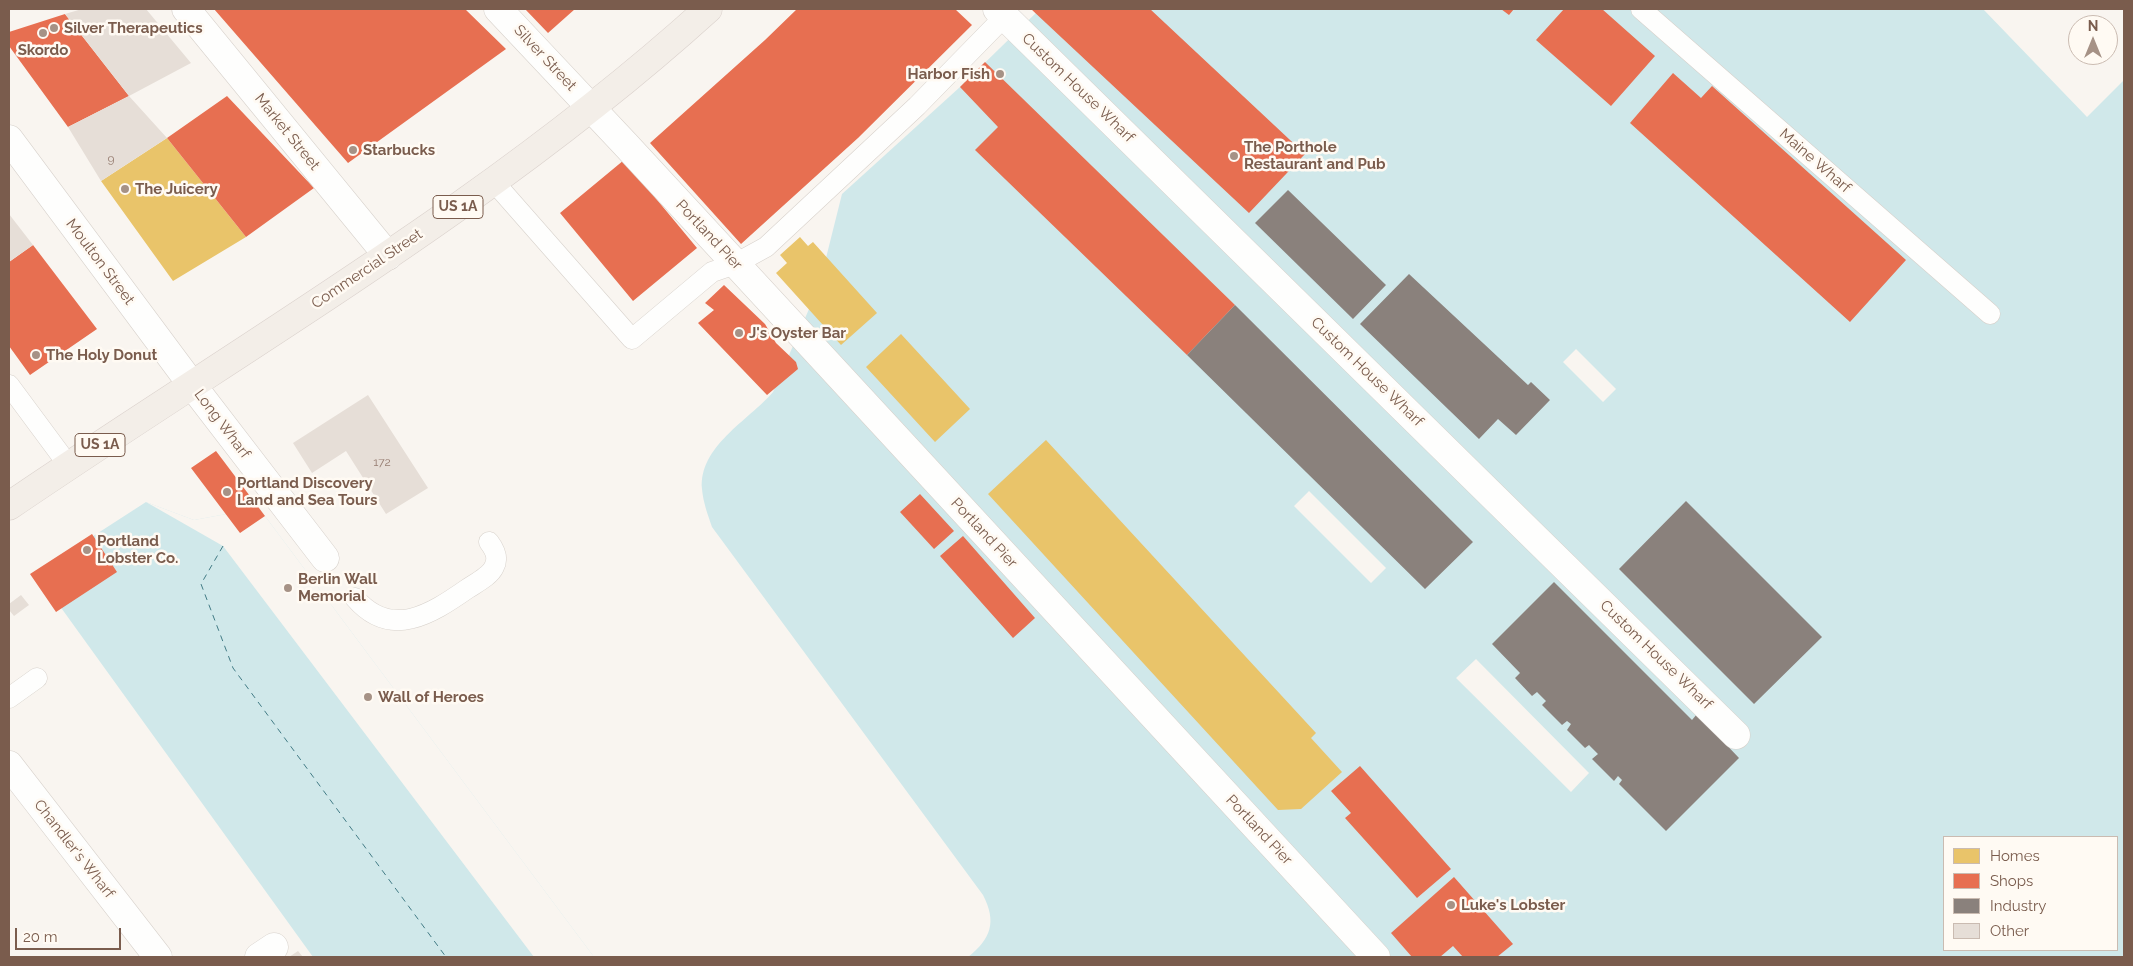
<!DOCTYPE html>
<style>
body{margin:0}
#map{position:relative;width:2133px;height:966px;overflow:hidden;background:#f9f5f0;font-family:Raleway,sans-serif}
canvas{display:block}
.frame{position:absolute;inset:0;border:10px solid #7a5c4d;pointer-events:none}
.legend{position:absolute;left:1943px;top:836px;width:175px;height:115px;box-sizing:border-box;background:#fffaf3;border:1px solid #cabbb1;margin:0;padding:6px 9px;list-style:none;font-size:15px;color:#7a5c4d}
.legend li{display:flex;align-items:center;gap:10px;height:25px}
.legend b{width:25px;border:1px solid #cabbb1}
.north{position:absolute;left:2068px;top:15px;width:50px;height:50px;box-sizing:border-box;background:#fffaf3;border:1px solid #cabbb1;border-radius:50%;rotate:0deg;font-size:14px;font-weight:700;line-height:20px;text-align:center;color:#7a5c4d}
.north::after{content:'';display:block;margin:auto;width:18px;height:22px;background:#a69286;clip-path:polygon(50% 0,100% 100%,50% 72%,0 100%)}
.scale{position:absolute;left:15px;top:928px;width:106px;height:22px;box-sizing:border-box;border:2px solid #7a5c4d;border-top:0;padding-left:6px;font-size:15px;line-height:18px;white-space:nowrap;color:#7a5c4d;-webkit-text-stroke:4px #fffaf3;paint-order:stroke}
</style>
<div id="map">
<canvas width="2133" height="966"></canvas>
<div class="frame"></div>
<ul class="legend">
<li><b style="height:14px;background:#e9c46a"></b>Homes</li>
<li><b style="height:14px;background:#e76f51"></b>Shops</li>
<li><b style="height:14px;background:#8a817c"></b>Industry</li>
<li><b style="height:14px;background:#e6ded7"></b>Other</li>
</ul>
<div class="north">N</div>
<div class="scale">20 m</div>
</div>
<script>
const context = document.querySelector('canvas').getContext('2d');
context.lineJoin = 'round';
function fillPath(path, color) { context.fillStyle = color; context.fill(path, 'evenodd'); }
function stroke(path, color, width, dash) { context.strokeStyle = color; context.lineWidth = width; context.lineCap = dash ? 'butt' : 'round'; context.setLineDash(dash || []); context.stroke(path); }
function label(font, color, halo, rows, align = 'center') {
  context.font = font + ' Raleway,sans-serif'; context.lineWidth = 5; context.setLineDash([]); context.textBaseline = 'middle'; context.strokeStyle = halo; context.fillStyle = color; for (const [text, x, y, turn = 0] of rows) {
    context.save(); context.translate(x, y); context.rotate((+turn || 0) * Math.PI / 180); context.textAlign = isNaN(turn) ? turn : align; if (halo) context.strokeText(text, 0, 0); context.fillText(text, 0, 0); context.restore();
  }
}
fillPath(new Path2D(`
 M 1040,9 L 2124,9 L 2124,957 L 968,957 C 991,939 997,922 983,895 L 712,527 C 708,515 703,502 702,489 C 699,446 748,421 773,392 L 819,286 L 842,194 L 960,87 ZM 2078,25 L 2108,25 L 2108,55 L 2078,55 ZM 1944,837 L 2117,837 L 2117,950 L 1944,950 Z
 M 146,502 L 194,520 L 259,508 L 594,957 L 313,957 L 36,573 Z`), '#d0e8ea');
fillPath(new Path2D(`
 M 1983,9 L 2124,9 L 2124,80 L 2087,117 ZM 2078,25 L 2108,25 L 2108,55 L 2078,55 Z
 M 1576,349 L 1616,389 L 1603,402 L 1563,362 Z
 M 1309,491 L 1386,568 L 1371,583 L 1294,506 Z
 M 146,502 L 194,520 L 259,508 L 594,957 L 534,957 L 223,546 Z
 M 1476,659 L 1589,773 L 1571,792 L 1456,678 Z`), '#f9f5f0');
fillPath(new Path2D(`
 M 167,138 L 246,237 L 173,281 L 101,181 Z
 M 800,237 L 808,246 L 813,242 L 877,313 L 841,345 L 776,273 L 787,263 L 780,255 Z
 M 901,334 L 970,409 L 935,442 L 866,367 Z
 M 1046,440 L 1316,733 L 1311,738 L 1342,772 L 1301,809 L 1278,810 L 988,494 Z`), '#e9c46a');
fillPath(new Path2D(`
 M 214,9 L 465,9 L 506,49 L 348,163 Z
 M 525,9 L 575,9 L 548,33 Z
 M 797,9 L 955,9 L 972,25 L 858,138 L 741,244 L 650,143 L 765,40 Z
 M 1031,9 L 1150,9 L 1305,154 L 1249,213 Z
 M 1501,9 L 1514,9 L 1509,15 Z
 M 1564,9 L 1602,9 L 1655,56 L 1611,106 L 1536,40 Z
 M 65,14 L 129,96 L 68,127 L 9,46 L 9,32 Z
 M 985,62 L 1235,305 L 1187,355 L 975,150 L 998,127 L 960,87 Z
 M 1673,73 L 1701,98 L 1712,86 L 1906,260 L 1850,322 L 1630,123 Z
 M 227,96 L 314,188 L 246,237 L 167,138 Z
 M 624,160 L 697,248 L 633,301 L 560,213 Z
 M 33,245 L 97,329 L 30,375 L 9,346 L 9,262 Z
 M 724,285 L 765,324 L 776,343 L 796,362 L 798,369 L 767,395 L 698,323 L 714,310 L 705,303 Z
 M 216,451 L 265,516 L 240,533 L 191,468 Z
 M 920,494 L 954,531 L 934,549 L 900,512 Z
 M 92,534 L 117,572 L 56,612 L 30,574 Z
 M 963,536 L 1035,618 L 1013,638 L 940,556 Z
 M 1360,766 L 1451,869 L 1417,898 L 1345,818 L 1351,813 L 1331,791 Z
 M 1454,877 L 1513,944 L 1497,957 L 1463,957 L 1453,946 L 1440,957 L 1412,957 L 1391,933 Z`), '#e76f51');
fillPath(new Path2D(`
 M 1288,190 L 1386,285 L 1353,319 L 1255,223 Z
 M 1409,274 L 1528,385 L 1531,382 L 1550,400 L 1516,435 L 1498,419 L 1479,439 L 1360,324 Z
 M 1235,305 L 1473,542 L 1425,589 L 1187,355 Z
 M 1686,501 L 1822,637 L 1754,704 L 1619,569 Z
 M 1554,582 L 1692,720 L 1697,714 L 1739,758 L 1666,831 L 1619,784 L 1622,780 L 1618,776 L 1614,781 L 1592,759 L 1598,754 L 1589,745 L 1585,748 L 1567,730 L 1571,724 L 1567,721 L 1562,725 L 1542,705 L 1546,701 L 1537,692 L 1532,696 L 1515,678 L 1520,673 L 1492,644 Z`), '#8a817c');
stroke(new Path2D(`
 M 223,546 L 201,584 L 233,668 L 446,957`), '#437c86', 1, [6, 5]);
fillPath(new Path2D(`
 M 82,9 L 146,9 L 191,63 L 129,96 L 167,138 L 101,181 L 68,127 L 129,96 L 65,14 Z
 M 9,214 L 33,245 L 9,262 Z
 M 368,395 L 428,488 L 386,514 L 346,451 L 312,473 L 293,443 Z
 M 21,595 L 29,605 L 14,616 L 9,610 L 9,604 Z
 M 298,951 L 303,957 L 289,957 Z`), '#e6ded7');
const service = new Path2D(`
 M 1641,9 L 1990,314
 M 494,182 L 632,339 L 712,272 L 735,264 L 766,247 L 917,106 L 1005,16
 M 9,385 L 69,466
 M 355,598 C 391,640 431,614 467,589 C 476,583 490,576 494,567 C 499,558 495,550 489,542
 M 9,698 L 37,678`);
const minor = new Path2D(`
 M 186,9 L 388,256
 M 498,9 L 626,145 L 1376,957
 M 997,9 L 1736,735
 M 9,139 L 192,385 L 325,558
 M 9,765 L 158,957
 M 259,957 L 274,947`);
const primary = new Path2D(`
 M 9,506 C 245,345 495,202 708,9`);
stroke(service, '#d7d1cb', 21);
stroke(minor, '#d7d1cb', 29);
stroke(primary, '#dad1cc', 29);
stroke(service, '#fefefd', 20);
stroke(minor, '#fefefd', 28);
stroke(primary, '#f3eee8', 28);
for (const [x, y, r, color] of [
 [54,28,5,"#a69286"],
 [43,33,5,"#a69286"],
 [1000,74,5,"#a69286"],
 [353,150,5,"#a69286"],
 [1234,156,5,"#a69286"],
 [125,189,5,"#a69286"],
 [739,333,5,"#a69286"],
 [36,355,5,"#a69286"],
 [227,492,5,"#a69286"],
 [87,550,5,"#a69286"],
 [288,588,5,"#a69286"],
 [368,697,5,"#a69286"],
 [1451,905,5,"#a69286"]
]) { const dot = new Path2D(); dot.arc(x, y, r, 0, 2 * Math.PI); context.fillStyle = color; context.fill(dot); stroke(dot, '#fffaf3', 2); }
label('12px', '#977e72', null, [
 ["9",111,159],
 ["172",382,462]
]);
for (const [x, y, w] of [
 [458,207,50],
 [100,445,50]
]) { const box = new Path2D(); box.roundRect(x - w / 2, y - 11.5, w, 23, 4); context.fillStyle = '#fffaf3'; context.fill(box); stroke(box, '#7a5c4d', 1); }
label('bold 14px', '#7a5c4d', null, [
 ["US 1A",458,207],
 ["US 1A",100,445]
]);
label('bold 15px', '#7a5c4d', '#fffaf3', [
 ["Silver Therapeutics",64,28],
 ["Skordo",43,50,"center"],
 ["Harbor Fish",990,74,"right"],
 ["The Porthole",1244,147],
 ["Restaurant and Pub",1244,164],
 ["Starbucks",363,150],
 ["The Juicery",135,189],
 ["J's Oyster Bar",749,333],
 ["The Holy Donut",46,355],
 ["Portland Discovery",237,483],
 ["Land and Sea Tours",237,500],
 ["Portland",97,541],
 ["Lobster Co.",97,558],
 ["Berlin Wall",298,579],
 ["Memorial",298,596],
 ["Wall of Heroes",378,697],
 ["Luke's Lobster",1461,905]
], 'left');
label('15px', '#7a5c4d', '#fffaf3', [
 ["Silver Street",545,58,47],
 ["Custom House Wharf",1078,88,44],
 ["Market Street",287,132,51],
 ["Maine Wharf",1815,161,41],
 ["Portland Pier",709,235,47],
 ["Moulton Street",100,262,53],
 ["Commercial Street",367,269,-34],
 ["Custom House Wharf",1367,372,44],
 ["Long Wharf",222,424,53],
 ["Portland Pier",984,533,47],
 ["Custom House Wharf",1656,655,44],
 ["Portland Pier",1259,830,47],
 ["Chandler's Wharf",74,849,52]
]);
</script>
